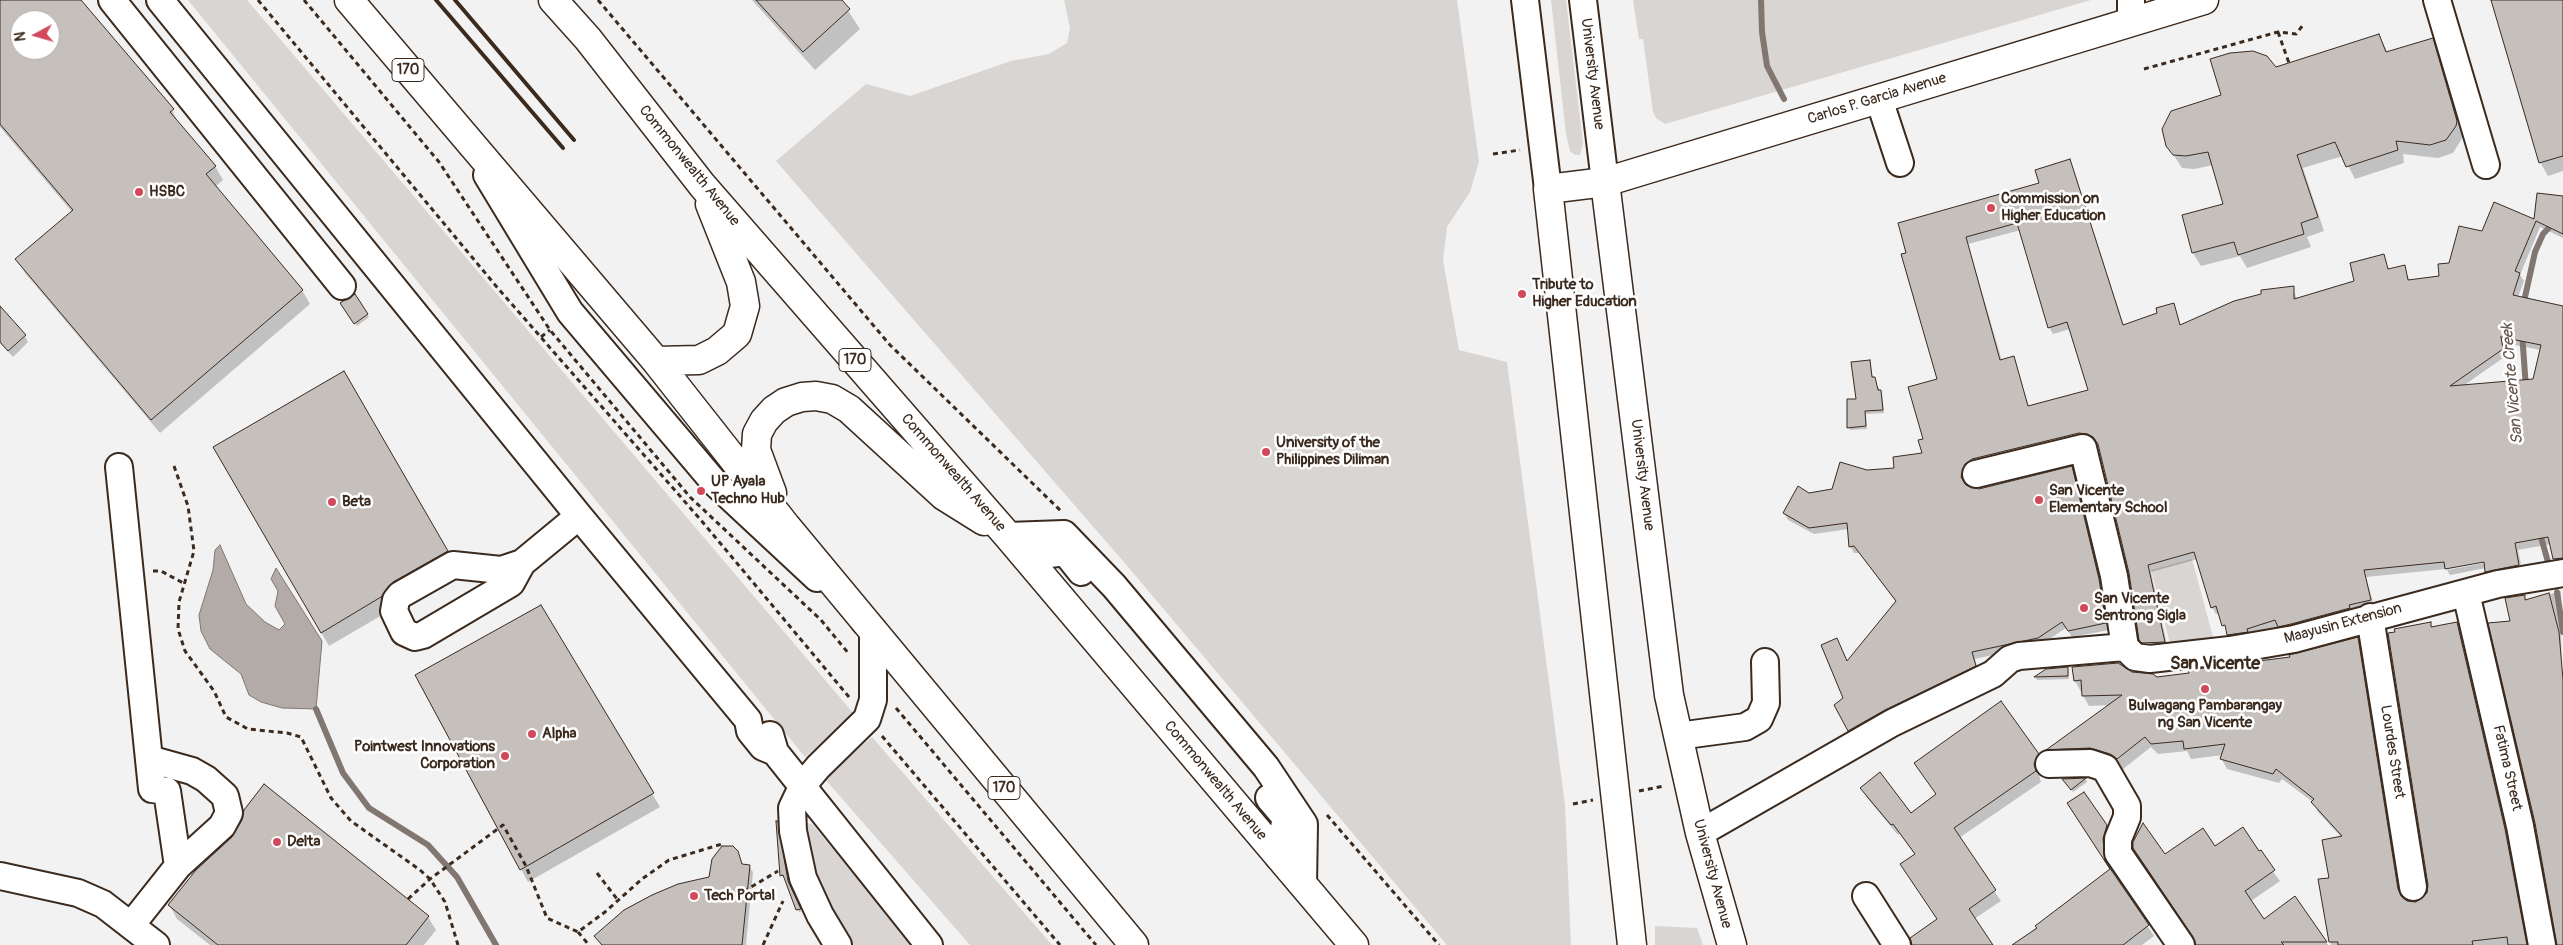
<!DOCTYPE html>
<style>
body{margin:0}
#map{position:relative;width:2563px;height:945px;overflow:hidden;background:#f3f2f2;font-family:Pangolin,sans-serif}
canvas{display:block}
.north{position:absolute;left:10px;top:10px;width:50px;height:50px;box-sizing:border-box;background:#fff;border:1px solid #b1aaa5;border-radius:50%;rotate:264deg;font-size:14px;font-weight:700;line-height:20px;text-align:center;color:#3b2a1e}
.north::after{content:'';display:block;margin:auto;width:18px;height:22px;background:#d1495b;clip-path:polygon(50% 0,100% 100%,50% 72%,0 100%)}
</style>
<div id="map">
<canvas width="2563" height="945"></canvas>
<div class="north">N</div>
</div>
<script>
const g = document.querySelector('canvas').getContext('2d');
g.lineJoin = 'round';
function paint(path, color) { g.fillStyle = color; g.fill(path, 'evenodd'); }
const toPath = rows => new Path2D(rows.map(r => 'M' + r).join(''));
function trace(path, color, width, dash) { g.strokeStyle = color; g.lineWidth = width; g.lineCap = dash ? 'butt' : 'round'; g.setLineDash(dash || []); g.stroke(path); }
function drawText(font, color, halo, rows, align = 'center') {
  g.font = font + ' Pangolin,sans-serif'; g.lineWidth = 5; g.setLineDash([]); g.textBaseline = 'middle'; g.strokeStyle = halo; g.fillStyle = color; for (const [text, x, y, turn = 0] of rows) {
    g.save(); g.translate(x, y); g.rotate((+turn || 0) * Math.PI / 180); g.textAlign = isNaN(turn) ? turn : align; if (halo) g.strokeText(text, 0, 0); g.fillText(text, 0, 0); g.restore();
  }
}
const green = toPath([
 [188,0,247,0,854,714,805,757],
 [1064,0,1457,0,1479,162,1470,192,1447,227,1443,260,1459,350,1507,362,1565,805,1571,945,1447,945,1129,568,776,161,866,84,910,96,1011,61,1049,54,1067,43,1070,28],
 [1551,0,1566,0,1583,143,1580,155,1575,155,1570,151,1566,134],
 [1633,0,2091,0,1665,124,1656,118,1653,112,1643,39,1639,39],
 [2192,559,2216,648,2174,659,2151,570],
 [872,737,1052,945,970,945,824,778],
 [807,823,812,824,913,945,852,945,820,896,802,826],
 [1655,926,1697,928,1703,945,1655,945]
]);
const water = toPath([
 [220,545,246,604,265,622,279,630,285,624,275,606,278,591,271,579,276,568,322,641,316,709,282,708,261,702,249,695,241,674,210,649,201,631,199,615,213,570,215,550,220,545]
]);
const shadow = toPath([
 [0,0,79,0,172,110,179,124,215,166,223,180,215,187,302,290,310,304,160,433,25,273,17,260,72,212,0,127],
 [20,20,50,20,50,50,20,50],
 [752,0,841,0,860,29,815,70],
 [2492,0,2563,0,2563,171,2548,176,2540,162],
 [2379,35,2388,53,2432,40,2440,53,2464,135,2453,153,2438,158,2403,154,2404,163,2355,179,2343,156,2303,168,2324,231,2307,237,2311,247,2247,268,2240,256,2201,266,2193,253,2183,216,2225,205,2213,165,2194,169,2182,168,2167,145,2223,95,2275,68],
 [2070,160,2124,326,2159,314,2173,305,2181,326,2293,288,2297,299,2356,282,2383,256,2389,270,2404,267,2410,281,2441,277,2450,264,2483,233,2535,221,2563,202,2563,238,2540,227,2520,275,2524,281,2518,297,2563,307,2563,561,2557,560,2551,544,2518,550,2521,564,2487,570,2487,573,2486,568,2450,575,2447,570,2490,562,2489,559,2446,569,2366,577,2374,606,2283,633,2279,627,2232,642,2219,613,2216,614,2212,607,2198,559,2151,572,2168,649,2145,647,2140,639,2130,572,2099,444,2084,440,1969,470,1964,486,1979,490,2071,468,2075,474,2103,587,2109,630,2072,637,2066,628,2042,644,1975,659,1979,673,1853,737,1849,731,1837,640,1847,663,1896,602,1859,553,1854,553,1850,546,1849,529,1814,534,1788,520,1784,513,1809,494,1833,491,1867,471,1895,469,1923,454,1938,380,1903,255,2041,184],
 [2021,230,2049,327,2053,334,2070,329,2089,391,2029,407,2013,358,2002,361,1968,244],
 [2504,343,2541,350,2534,380,2463,386,2506,356],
 [354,295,369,317,357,326,342,304],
 [0,322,25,336,28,342,13,357,0,343],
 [1870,361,1873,378,1882,394,1884,413,1866,414,1867,429,1850,430,1849,427],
 [344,373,455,565,389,611,329,646,215,448],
 [2561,591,2563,945,2558,945,2512,622,2524,596,2526,601],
 [541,607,660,807,528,882,521,869],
 [2457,623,2463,634,2511,841,2530,945,2331,945,2319,880,2330,879,2342,838,2318,812,2313,802,2282,779,2279,783,2227,769,2221,758,2223,755,2191,759,2187,751,2158,754,2151,747,2123,769,2117,764,2054,760,2048,750,2110,705,2089,706,2075,681,2074,668,2132,673,2157,678,2292,658,2357,639,2363,649,2403,899,2416,903,2428,893,2430,624,2432,628],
 [2096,747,2096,749,2067,750,2069,748],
 [2068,668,2069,679,2037,680,2036,678,2046,670],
 [2038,754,2044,765,2039,775,2041,782,1959,838,2001,901,1974,919,1992,945,1911,945,1911,938,1938,920,1901,865,1915,855,1899,833,1898,835,1867,798,1861,788,1910,814,1937,795,1916,764],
 [2086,779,2087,782,2073,792,2065,780],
 [2074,814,2106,826,2113,837,2108,850,2110,869],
 [779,825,789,885,801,912,799,912,785,877,781,875],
 [2214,848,2259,853,2280,881,2251,901,2264,921,2295,898,2328,945,2196,945,2165,856],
 [737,852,743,866,749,866,753,872,746,945,601,945,600,943,596,936,711,878],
 [2110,870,2154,936,2142,945,2014,945],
 [170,906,428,917,436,930,424,945,210,945,177,919]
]);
const stream = toPath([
 [1761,0,1762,32,1767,66,1784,99],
 [2523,306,2535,252,2543,234,2563,213],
 [2522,333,2526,388],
 [2539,530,2548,562],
 [2557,592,2563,632],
 [316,709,343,773,369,808,428,845,457,877,496,945]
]);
const building = toPath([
 [0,0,81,0,174,109,170,112,216,166,206,174,303,290,151,420,15,259,73,210,0,124,0,0],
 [20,20,50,20,50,50,20,50,20,20],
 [756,0,842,0,850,9,803,52,756,0],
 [2491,0,2563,0,2563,156,2539,163,2491,0],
 [2379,34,2386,52,2433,38,2457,121,2456,126,2446,140,2430,145,2396,141,2398,150,2346,167,2335,142,2297,155,2318,217,2301,223,2304,234,2238,255,2234,242,2192,253,2182,215,2223,204,2208,152,2186,156,2173,155,2166,146,2162,129,2171,111,2221,95,2210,59,2230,53,2253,51,2267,56,2276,67,2379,34],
 [2070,159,2123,325,2157,313,2156,308,2174,303,2180,325,2234,301,2261,294,2261,290,2294,286,2294,299,2354,281,2350,263,2384,254,2388,269,2405,265,2408,280,2439,276,2438,264,2449,263,2459,226,2482,231,2494,202,2534,219,2537,193,2563,196,2563,234,2536,221,2515,271,2520,273,2513,295,2563,306,2563,558,2553,559,2548,537,2515,543,2519,565,2485,572,2484,562,2445,569,2444,562,2364,570,2371,600,2349,605,2350,608,2291,624,2278,627,2275,620,2247,629,2248,632,2227,635,2225,625,2222,626,2216,606,2211,608,2194,552,2148,565,2165,642,2142,643,2139,640,2129,573,2098,444,2093,437,2087,434,2079,433,1972,459,1965,464,1961,477,1966,485,1979,489,2072,466,2099,579,2106,623,2068,631,2062,622,2038,638,1972,652,1976,666,1885,710,1848,731,1834,705,1843,698,1821,645,1837,638,1847,661,1896,601,1854,546,1849,547,1847,523,1809,528,1783,513,1798,486,1809,493,1832,489,1840,462,1867,470,1894,468,1893,457,1922,453,1918,440,1923,439,1908,387,1937,379,1901,254,1906,253,1898,223,2039,183,2035,170,2070,159],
 [2017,223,2048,328,2067,322,2088,390,2028,406,2014,356,2000,360,1966,237,2017,223],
 [2501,337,2541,345,2533,379,2450,386,2503,349,2501,337],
 [355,294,368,314,354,324,340,303,355,294],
 [0,306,26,335,8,351,0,342,0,306],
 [1870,360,1872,377,1875,377,1878,390,1881,390,1883,410,1865,411,1866,426,1847,428,1847,399,1856,399,1851,362,1870,360],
 [344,371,448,551,393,582,381,597,321,633,213,447,344,371],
 [2549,593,2559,632,2563,680,2563,945,2557,945,2535,823,2488,623,2510,621,2505,598,2525,595,2525,600,2549,593],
 [541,605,654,793,520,870,415,675,541,605],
 [2431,622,2431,627,2457,622,2505,829,2527,945,2508,945,2507,937,2472,941,2473,945,2338,945,2338,942,2329,942,2318,879,2329,878,2322,840,2342,836,2311,802,2314,799,2276,769,2273,774,2220,759,2225,744,2184,749,2183,741,2151,744,2145,737,2117,759,2110,754,2090,748,2046,750,2122,695,2082,696,2081,680,2074,681,2072,667,2118,663,2132,672,2153,674,2157,677,2189,673,2188,670,2290,657,2289,655,2358,637,2398,889,2401,896,2407,901,2416,902,2427,893,2428,885,2388,633,2395,632,2394,629,2431,622],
 [2068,667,2068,676,2034,677,2046,669,2068,667],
 [2001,701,2039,754,2034,764,2036,771,1954,828,1996,890,1969,909,1993,945,1912,945,1910,938,1937,919,1900,864,1915,854,1893,824,1891,825,1860,788,1880,772,1911,813,1936,794,1914,763,2001,701],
 [2086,778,2071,790,2062,779,2086,778],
 [264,784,429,916,406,945,218,945,168,905,196,870,232,837,242,820,244,810,264,784],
 [2084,792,2107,825,2103,839,2105,861,2149,925,2123,945,2012,945,2037,928,2035,926,2110,869,2067,803,2084,792],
 [776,821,778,821,788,881,801,909,796,910,783,875,780,876,776,821],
 [2143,823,2165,854,2203,828,2215,846,2243,827,2259,851,2261,850,2275,870,2245,891,2264,919,2295,896,2327,942,2281,942,2284,945,2196,945,2193,937,2133,848,2133,842,2143,823],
 [722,846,733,846,738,851,742,864,750,865,742,945,602,945,594,936,624,910,652,895,678,884,709,877,712,859,722,846]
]);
const path = toPath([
 [258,0,496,286,700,519,849,697],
 [304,0,439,162,550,330,690,497,821,620,849,654],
 [598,0,890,345,1061,511],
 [2278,32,2289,63],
 [2144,69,2278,32,2296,34,2303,25],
 [1493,154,1520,150],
 [541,337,550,330],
 [174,466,188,506,194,551,179,602,178,629,185,651,214,691,226,717,248,729,287,733,301,737,331,798,351,821,420,870,430,879,445,902,458,945],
 [153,571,161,571,185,584],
 [896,708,1096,945],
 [882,736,1060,945],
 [1639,791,1664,786],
 [1573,804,1593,800],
 [1327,815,1439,945],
 [597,873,617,899],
 [736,896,778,871],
 [408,899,430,879,503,825,526,866,547,918,578,932,605,912,642,879,669,860,722,844],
 [578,932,589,945],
 [763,945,783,901]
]);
const minor = toPath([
 [112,0,342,286],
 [160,0,579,516,748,720,750,731,763,747,775,752],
 [1525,0,1548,189],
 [1583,0,1605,182],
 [2131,0,2131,22],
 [2437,0,2486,165],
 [1879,99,1900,163],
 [487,175,570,312,714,482,817,578],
 [119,467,152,789,167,791,178,866],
 [1976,474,2083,448,2114,576,2125,647],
 [1008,536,1064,534,1114,586,1266,767,1304,824,1303,885],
 [1026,557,1065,552,1081,572],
 [522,563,511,583,423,635,415,637,404,632,394,611,396,600,400,595,453,565,501,570,522,563],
 [522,563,579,516],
 [2466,593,2520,826,2542,945],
 [2370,617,2413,887],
 [2125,647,2135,657,2150,659,2230,650,2294,639,2498,584,2563,573],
 [770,735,775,752,929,945],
 [1678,736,1745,727,1759,719,1766,703,1765,662],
 [2049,764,2090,763,2105,768,2127,806,2127,817,2118,839,2118,853,2181,945],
 [1269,798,1286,818,1278,856],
 [1700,833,1892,723,1993,674,2010,659,2019,656,2125,647],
 [0,876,78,893,103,904,156,945],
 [1866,896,1897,945],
 [132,924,178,866,222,826,229,813,225,796,206,779,192,771,149,759],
 [838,945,820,915,803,878,793,831,792,808,803,785,818,767,867,719,873,700,873,630,864,621]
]);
const major = toPath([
 [349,0,656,361,786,526,1134,945],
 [553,0,588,39,702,185,1008,536,1354,945],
 [1605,182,1669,695,1700,833,1732,945],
 [656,361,699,360,717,351,737,334,745,306,741,282,710,204],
 [772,493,756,450,757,434,764,421,774,410,786,402,802,397,816,396,832,399,849,409,944,496,984,521],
 [1632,945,1548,189,1605,182,2204,0]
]);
const rail = toPath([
 [436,0,563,148],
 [455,0,574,140]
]);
const markers = [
 [139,192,5,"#d1495b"],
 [1991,208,5,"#d1495b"],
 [1522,294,5,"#d1495b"],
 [1266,452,5,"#d1495b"],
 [701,491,5,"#d1495b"],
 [2039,500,5,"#d1495b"],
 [332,502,5,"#d1495b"],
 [2084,608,5,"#d1495b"],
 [2205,689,5,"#d1495b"],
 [532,734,5,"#d1495b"],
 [505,756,5,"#d1495b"],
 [277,842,5,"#d1495b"],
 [694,896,5,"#d1495b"]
];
const shields = [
 [408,70,32],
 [855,360,32],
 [1004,788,32]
];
const shieldNames = [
 ["170",408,70],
 ["170",855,360],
 ["170",1004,788]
];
const streetNames = [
 ["University Avenue",1592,74,83],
 ["Carlos P. Garcia Avenue",1877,99,-17],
 ["Commonwealth Avenue",689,166,51],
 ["Commonwealth Avenue",953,473,49],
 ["University Avenue",1642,475,83],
 ["Maayusin Extension",2343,624,-15],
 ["Lourdes Street",2392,752,81],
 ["Fatima Street",2507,768,77],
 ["Commonwealth Avenue",1215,781,50],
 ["University Avenue",1712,874,75]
];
const poiNames = [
 ["HSBC",149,192],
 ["Commission on",2001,199],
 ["Higher Education",2001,216],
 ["Tribute to",1532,285],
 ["Higher Education",1532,302],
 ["University of the",1276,443],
 ["Philippines Diliman",1276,460],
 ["UP Ayala",711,482],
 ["Techno Hub",711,499],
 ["San Vicente",2049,491],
 ["Elementary School",2049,508],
 ["Beta",342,502],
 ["San Vicente",2094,599],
 ["Sentrong Sigla",2094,616],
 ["Bulwagang Pambarangay",2205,706,"center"],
 ["ng San Vicente",2205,723,"center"],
 ["Alpha",542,734],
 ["Pointwest Innovations",495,747,"right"],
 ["Corporation",495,764,"right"],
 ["Delta",287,842],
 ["Tech Portal",704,896]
];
const waterNames = [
 ["San Vicente Creek",2513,384,-95]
];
const quarterNames = [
 ["San Vicente",2215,664]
];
paint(green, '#d8d5d2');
paint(water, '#b2aba7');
trace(water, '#827770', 1);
paint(shadow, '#0003');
trace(stream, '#827770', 6);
paint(building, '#c6c0bd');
trace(building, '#3b2a1e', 1);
trace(minor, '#3b2a1e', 30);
trace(major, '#3b2a1e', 31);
trace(path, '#3b2a1e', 3, [5, 4]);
trace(minor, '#fff', 26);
trace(major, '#fff', 28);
trace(rail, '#3b2a1e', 4);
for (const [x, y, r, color] of markers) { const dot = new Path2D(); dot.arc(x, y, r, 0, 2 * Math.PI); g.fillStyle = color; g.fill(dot); trace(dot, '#fff', 2); }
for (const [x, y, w] of shields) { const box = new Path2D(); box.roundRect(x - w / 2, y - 11.5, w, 23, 4); g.fillStyle = '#fff'; g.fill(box); trace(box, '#3b2a1e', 1); }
drawText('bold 14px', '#3b2a1e', null, shieldNames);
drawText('15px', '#3b2a1e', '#fff', streetNames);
drawText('bold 15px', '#3b2a1e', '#fff', poiNames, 'left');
drawText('italic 16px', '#65574e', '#fff', waterNames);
drawText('bold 18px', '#3b2a1e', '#fff', quarterNames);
</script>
